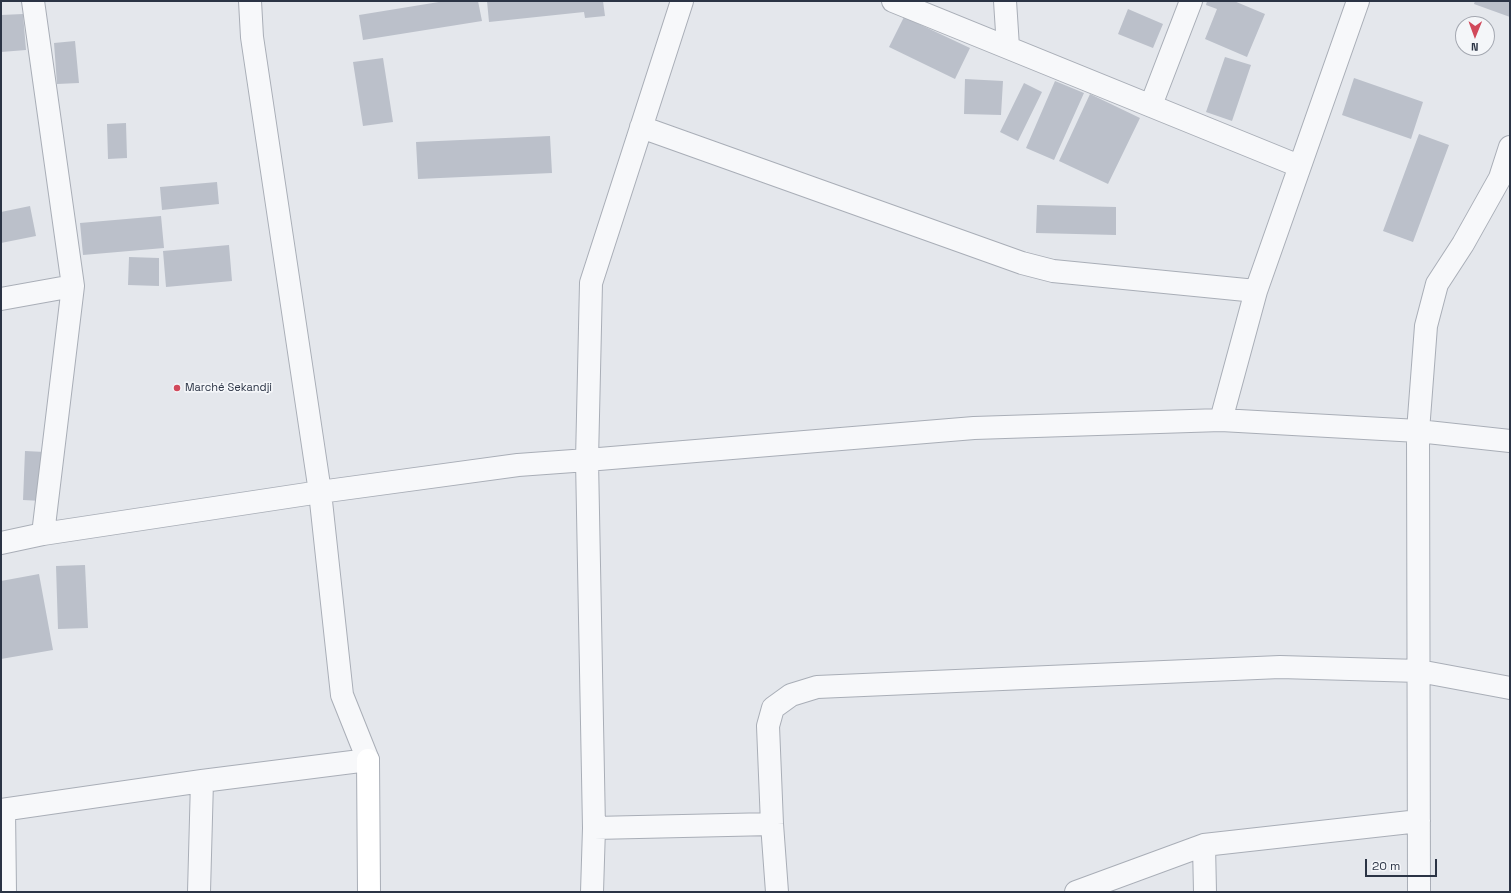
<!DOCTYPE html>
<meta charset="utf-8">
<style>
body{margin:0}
#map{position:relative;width:1511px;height:893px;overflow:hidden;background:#e4e7ec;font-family:"Space Grotesk",sans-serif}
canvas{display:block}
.frame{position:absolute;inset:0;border:2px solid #2b3445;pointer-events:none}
.north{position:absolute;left:1455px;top:16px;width:40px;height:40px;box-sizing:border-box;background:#f4f6f9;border:1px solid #a4a8b1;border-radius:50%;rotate:181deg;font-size:11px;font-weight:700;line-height:16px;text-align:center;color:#2b3445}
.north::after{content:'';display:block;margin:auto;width:14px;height:18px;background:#d1495b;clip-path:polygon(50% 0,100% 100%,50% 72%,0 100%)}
.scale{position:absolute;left:1365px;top:859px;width:72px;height:18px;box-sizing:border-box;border:2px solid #2b3445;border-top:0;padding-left:5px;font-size:12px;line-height:14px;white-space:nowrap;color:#2b3445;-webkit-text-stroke:3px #f4f6f9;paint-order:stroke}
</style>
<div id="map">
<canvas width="1511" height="893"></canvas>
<div class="frame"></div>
<div class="north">N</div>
<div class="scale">20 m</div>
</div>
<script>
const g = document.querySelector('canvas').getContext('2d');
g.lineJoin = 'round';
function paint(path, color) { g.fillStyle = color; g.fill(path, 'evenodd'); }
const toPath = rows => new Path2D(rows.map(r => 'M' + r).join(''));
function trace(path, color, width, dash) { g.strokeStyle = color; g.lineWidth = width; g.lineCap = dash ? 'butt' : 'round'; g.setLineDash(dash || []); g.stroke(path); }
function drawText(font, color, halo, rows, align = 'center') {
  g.font = font + ' "Space Grotesk",sans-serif'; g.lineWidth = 3.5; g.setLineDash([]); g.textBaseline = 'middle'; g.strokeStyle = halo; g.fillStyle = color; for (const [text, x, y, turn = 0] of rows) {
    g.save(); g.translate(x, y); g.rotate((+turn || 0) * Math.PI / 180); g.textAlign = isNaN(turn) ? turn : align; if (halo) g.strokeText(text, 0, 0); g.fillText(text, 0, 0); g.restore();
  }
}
const building = toPath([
 [445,1,478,1,482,21,363,40,359,15],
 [487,1,603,1,605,16,585,18,584,12,489,22],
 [1207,1,1234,1,1265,14,1247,57,1205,39,1217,9,1206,5],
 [1475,1,1510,1,1510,17,1474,4],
 [1128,9,1163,24,1153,48,1118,34],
 [23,14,26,50,1,52,1,15],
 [904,17,970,48,955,79,889,47],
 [75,41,79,83,57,84,54,43],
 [1225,57,1251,65,1232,121,1206,112],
 [383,58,393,122,363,126,353,62],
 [1354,78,1423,102,1411,139,1342,115],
 [965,79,1003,81,1001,115,964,114],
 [1055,81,1084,93,1054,160,1026,148],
 [1024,83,1042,92,1018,141,1000,132],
 [1090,94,1140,118,1108,184,1059,161],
 [126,123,127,158,108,159,107,124],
 [1419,134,1449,145,1413,242,1383,231],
 [550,136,552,173,418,179,416,142],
 [217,182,219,204,162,210,160,187],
 [1037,205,1116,207,1116,235,1036,233],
 [30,206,36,236,1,243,1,212],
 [161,216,164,248,83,255,80,223],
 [229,245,232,281,166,287,163,251],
 [129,257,159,258,159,286,128,285],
 [25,451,45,452,42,501,23,500],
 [85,565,88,628,58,629,56,566],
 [39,574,53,650,1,659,1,581]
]);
const street = toPath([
 [33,1,73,286,43,534],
 [893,1,1299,166],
 [1005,1,1008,47],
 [1151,105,1191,1],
 [641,127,1022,263,1053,271,1256,291],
 [1,299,73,286],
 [1221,420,1256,291,1358,1],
 [1,543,43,534,320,492,518,465,587,460,974,428,1221,420,1418,431,1510,441],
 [1,810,202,781,368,760,342,695,320,492,252,37,250,1],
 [4,810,5,892],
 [594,828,772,824],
 [1204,845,1205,892],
 [199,892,202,781],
 [592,892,594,828,587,460,591,283,682,1],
 [777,892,772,824,768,726,773,708,791,695,817,687,1280,667,1419,671,1510,688],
 [1076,892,1204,845,1419,821],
 [1419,892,1418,431,1426,326,1437,284,1463,244,1500,178,1510,147]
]);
const secondary = toPath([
 [368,760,369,892]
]);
const markers = [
 [177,388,4,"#d1495b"]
];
const poiNames = [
 ["Marché Sekandji",185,388]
];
paint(building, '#bbc0ca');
trace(street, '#a9aeb7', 24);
trace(secondary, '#a9aeb7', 24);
trace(street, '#f7f8fa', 22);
trace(secondary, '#fff', 22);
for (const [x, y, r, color] of markers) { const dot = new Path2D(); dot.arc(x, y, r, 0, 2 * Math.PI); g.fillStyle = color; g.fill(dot); trace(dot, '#f4f6f9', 1.5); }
drawText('11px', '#2b3445', '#f4f6f9', poiNames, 'left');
</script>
